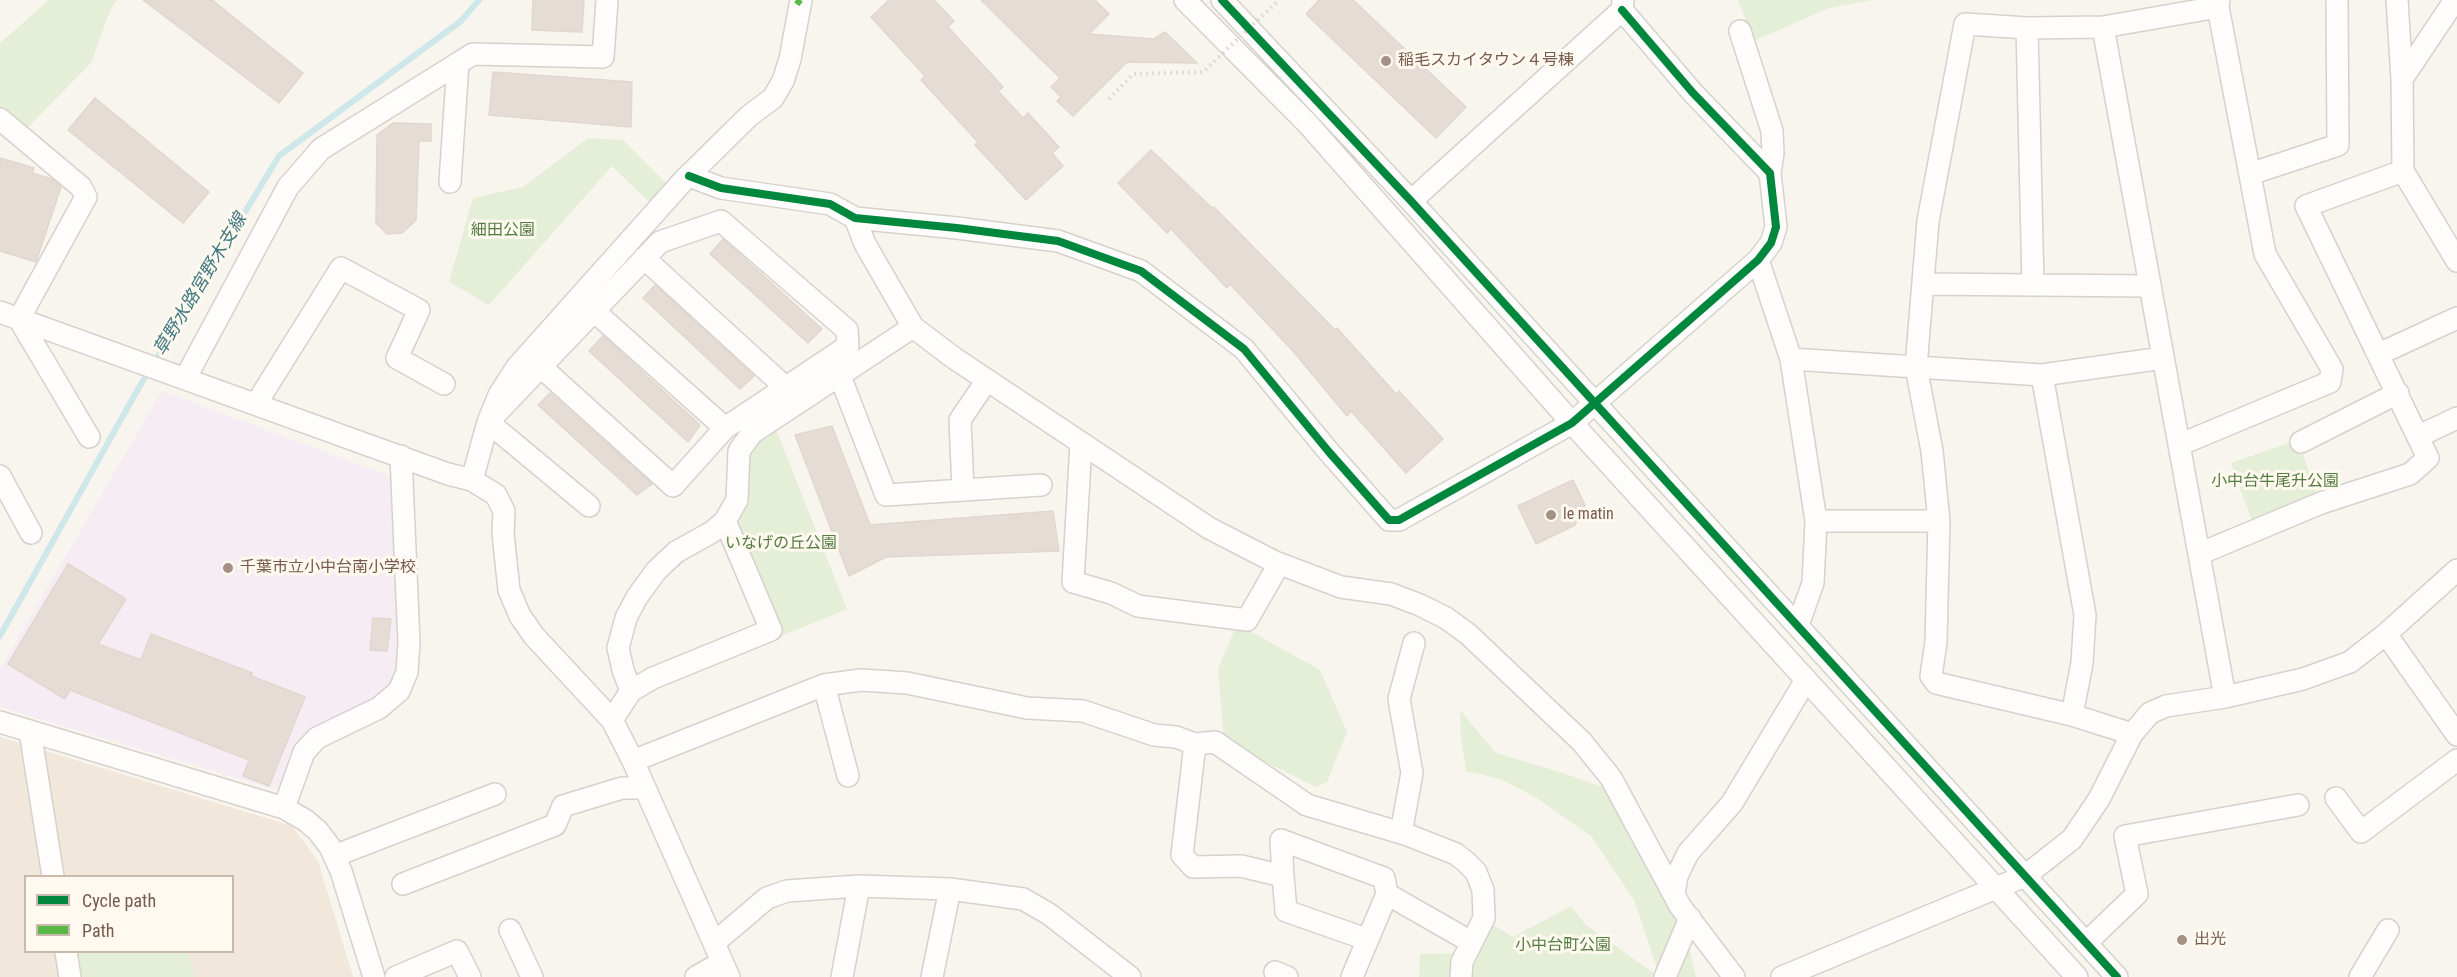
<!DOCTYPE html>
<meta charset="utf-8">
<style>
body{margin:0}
#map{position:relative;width:2457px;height:977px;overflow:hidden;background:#f8f4ee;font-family:"Roboto Condensed",sans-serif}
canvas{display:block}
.legend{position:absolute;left:24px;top:875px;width:210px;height:78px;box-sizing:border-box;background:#fff9ef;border:2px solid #c9baae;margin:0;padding:8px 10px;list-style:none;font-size:18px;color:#775b4c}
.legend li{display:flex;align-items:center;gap:12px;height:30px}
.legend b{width:30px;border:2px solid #c9baae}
</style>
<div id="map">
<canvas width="2457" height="977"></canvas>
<ul class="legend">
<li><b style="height:8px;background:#00873e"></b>Cycle path</li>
<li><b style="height:8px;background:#58b947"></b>Path</li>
</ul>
</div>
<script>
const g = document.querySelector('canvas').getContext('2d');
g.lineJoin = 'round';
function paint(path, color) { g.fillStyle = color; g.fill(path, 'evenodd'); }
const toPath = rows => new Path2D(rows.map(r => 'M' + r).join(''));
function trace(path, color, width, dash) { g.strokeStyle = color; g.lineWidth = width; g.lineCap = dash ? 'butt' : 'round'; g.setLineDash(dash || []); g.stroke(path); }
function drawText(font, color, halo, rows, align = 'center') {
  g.font = font + ' "Roboto Condensed","Noto Sans JP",sans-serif'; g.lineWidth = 6; g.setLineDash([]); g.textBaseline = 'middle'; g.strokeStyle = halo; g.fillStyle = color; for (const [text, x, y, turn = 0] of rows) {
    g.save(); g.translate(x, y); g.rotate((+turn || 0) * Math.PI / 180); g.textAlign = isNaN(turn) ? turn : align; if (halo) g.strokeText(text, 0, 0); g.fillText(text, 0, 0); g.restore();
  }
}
const residential = toPath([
 [0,737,292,826,318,861,353,977,0,977],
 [26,876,232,876,232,952,26,952]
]);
const education = toPath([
 [162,391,387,475,392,481,399,665,387,688,274,789,0,707,0,669]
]);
const green = toPath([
 [49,0,117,0,110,11,91,63,28,127,7,109,0,108,0,43],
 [1738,0,1872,0,1829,8,1754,41],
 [588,138,623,140,669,186,652,205,612,166,489,305,449,282,473,198,523,187],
 [776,429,847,609,779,637,731,522,747,460,753,444],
 [2298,440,2319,501,2253,524,2231,463],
 [1237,624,1320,670,1347,732,1327,782,1316,787,1224,741,1218,669],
 [1460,710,1496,753,1560,772,1605,788,1683,922,1696,977,1660,977,1634,900,1592,837,1537,798,1501,779,1466,771,1461,738],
 [1571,906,1585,924,1656,975,1656,977,1419,977,1420,954,1472,953,1491,923,1513,937],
 [72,952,188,952,195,977,77,977]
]);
const stream = toPath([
 [0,636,138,389,279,156,461,21,479,0]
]);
const building = toPath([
 [143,0,212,0,303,73,279,103,143,0],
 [533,0,584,0,582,32,532,30,533,0],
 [889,0,934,0,954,21,948,27,1003,87,998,91,1023,118,1028,113,1059,147,1052,153,1063,166,1026,200,975,145,978,142,921,80,925,76,871,17,889,0],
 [981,0,1095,0,1109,14,1089,34,1154,39,1165,32,1197,63,1127,62,1073,116,1057,101,1061,97,1051,87,1060,78,981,0],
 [1319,0,1353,0,1466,107,1436,138,1306,14,1319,0],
 [493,72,632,82,631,127,489,115,493,72],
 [95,98,209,192,183,223,68,130,95,98],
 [393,123,431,124,431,141,419,141,416,220,402,233,387,234,376,223,377,135,393,123],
 [1151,150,1213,209,1214,207,1335,330,1337,328,1396,394,1399,391,1443,439,1406,473,1351,411,1347,416,1293,351,1230,284,1227,288,1171,229,1167,233,1118,183,1151,150],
 [0,158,34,168,32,173,52,179,61,187,36,262,0,251,0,158],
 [723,239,822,329,808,343,710,254,723,239],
 [655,285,754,376,740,389,643,298,655,285],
 [603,336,700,425,688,442,589,351,603,336],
 [550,393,652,484,637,495,538,405,550,393],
 [832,426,870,525,1053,511,1059,551,886,557,849,576,795,435,832,426],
 [1573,480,1585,505,1575,525,1536,544,1518,506,1573,480],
 [68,564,126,599,98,644,141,660,151,634,252,673,251,676,305,697,269,786,243,776,249,760,70,690,65,699,8,664,68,564],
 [373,618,391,619,387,651,370,650,373,618]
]);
const minor = toPath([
 [1185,0,1307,123,1572,423,2077,977],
 [1222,0,1411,201,2117,977],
 [2397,0,2402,79,2403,171,2457,261],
 [2103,27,2225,697],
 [2027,28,2033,285],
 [1740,31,1772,131,1773,153,1770,173],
 [2402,79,2455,0],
 [0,119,81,187,86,197,19,319,89,437],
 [2250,174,2338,145,2337,0],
 [689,176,721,188,830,204,855,218,957,228,1058,241,1141,271,1244,349,1329,452,1389,520,1399,520,1572,423,1758,260,1771,243,1776,227,1770,173,1693,93,1622,10],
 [450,182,458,63],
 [1411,201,1622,10,1623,0],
 [855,218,865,244,913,327,954,358,1209,528,1275,562,1341,587,1391,594,1420,605,1446,618,1468,634,1582,742,1611,778,1680,906,1734,977],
 [644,258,785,387],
 [1758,260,1791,359,1816,521,1813,583,1798,625],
 [1923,284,2150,286],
 [594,311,725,428],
 [0,312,448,474,472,480,496,495,504,511,503,534,509,590,520,616,534,636,612,720,633,761,729,977],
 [2379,354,2457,318],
 [1791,359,2042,375,2163,358],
 [541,367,673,486,725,428,848,346,847,330,721,221,660,242,488,422,589,506],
 [2042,375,2085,615,2082,663,2072,715],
 [840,376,886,495,1041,485],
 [185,379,288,187,321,149,473,54,603,57,607,0],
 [256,404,341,268,419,310,397,358,444,384],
 [2419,436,2457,418],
 [2301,442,2398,393],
 [1081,443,1073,582,1111,593,1138,606,1247,620,1279,564],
 [2179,445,2330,382,2332,369,2265,254,2218,7],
 [0,476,31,533],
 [472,480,488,422,499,395,517,367,684,180,749,116,773,98,783,81,790,59,801,0],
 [963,490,960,420,987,380],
 [1816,521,1939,521],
 [2199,554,2321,503,2410,474,2428,458,2306,206,2403,171],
 [2386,634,2457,735],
 [824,685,848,776],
 [631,691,623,670,618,648,626,618,637,597,656,571,676,552,712,532,725,521,737,500,739,451,752,433,913,327],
 [612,720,631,691,653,678,771,630,725,521],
 [0,722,284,808],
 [30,731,53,876],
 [2132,734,2072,715,1936,683,1931,676,1936,642,1939,521,1932,451,1916,367,1928,221,1965,24,2027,28,2103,27,2218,7,2219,0],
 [1195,744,1182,855,1193,867,1241,866,1283,876,1281,840,1384,878,1387,894,1352,977],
 [633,761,824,685,861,680,907,683,1027,708,1083,711,1154,735,1176,737,1195,744,1215,742,1307,805,1408,835,1456,854,1466,862,1476,872,1483,890,1484,918,1462,962,1461,977],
 [2336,798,2361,832,2457,760],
 [1401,833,1412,773,1399,699,1414,643],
 [334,856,495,794],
 [1283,876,1286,911,1366,939],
 [403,884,555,825,563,806,622,788,645,788],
 [1387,894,1471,942],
 [1674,894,1677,876,1688,853,1732,803,1806,680],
 [510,930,532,977],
 [714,943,767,898,787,891,859,886,950,889,1023,899,1049,914,1130,977],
 [2086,943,2137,894,2125,836,2298,805],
 [66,952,70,977],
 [1275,972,1287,977],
 [374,977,341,871,330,847,318,831,305,820,284,808,304,752,317,738,379,708,399,691,407,672,409,643,401,456],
 [396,977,457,951,470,977],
 [696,977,722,962],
 [842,977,859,886],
 [932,977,950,889],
 [1665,977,1690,918],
 [1782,977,2025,876,2072,839,2099,799,2132,734,2150,713,2166,706,2225,697,2303,679,2350,662,2386,634,2457,570],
 [2360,977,2388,930]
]);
const pathBridge = toPath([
 [1109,99,1133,74,1203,72,1279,0]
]);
const quiet = toPath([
 [796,0,801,4]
]);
const cycleway = toPath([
 [1222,0,1411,201,2117,977],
 [689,176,721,188,830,204,855,218,957,228,1058,241,1141,271,1244,349,1329,452,1389,520,1399,520,1572,423,1758,260,1771,243,1776,227,1770,173,1693,93,1622,10]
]);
const markers = [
 [1386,61,6,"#a49185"],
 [1551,515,6,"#a49185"],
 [228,568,6,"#a49185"],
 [2182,940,6,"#a49185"]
];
const poiNames = [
 ["稲毛スカイタウン４号棟",1398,61],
 ["le matin",1563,515],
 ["千葉市立小中台南小学校",240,568],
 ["出光",2194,940]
];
const parkNames = [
 ["細田公園",503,231],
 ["小中台牛尾升公園",2275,482],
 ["いなげの丘公園",781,544],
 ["小中台町公園",1563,946]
];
const waterNames = [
 ["草野水路宮野木支線",201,285,-59]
];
paint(residential, '#f1e7db');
paint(education, '#f5ecf4');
paint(green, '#e5efd8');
trace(stream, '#cee7e9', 6);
paint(building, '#e5dcd5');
trace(building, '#e1d7cf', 1.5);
trace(minor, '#d7d1cc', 24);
trace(minor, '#fefdfc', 21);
trace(pathBridge, '#dad3ce', 4, [1.5, 4.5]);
trace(quiet, '#58b947', 6, [12, 6]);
trace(cycleway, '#00873e', 8);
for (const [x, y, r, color] of markers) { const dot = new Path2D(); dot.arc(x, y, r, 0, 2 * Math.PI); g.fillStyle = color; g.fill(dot); trace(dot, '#fff9ef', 2); }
drawText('16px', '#775b4c', '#fff9ef', poiNames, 'left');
drawText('16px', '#557d43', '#fff9ef', parkNames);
drawText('italic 18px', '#427983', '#fff9ef', waterNames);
</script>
